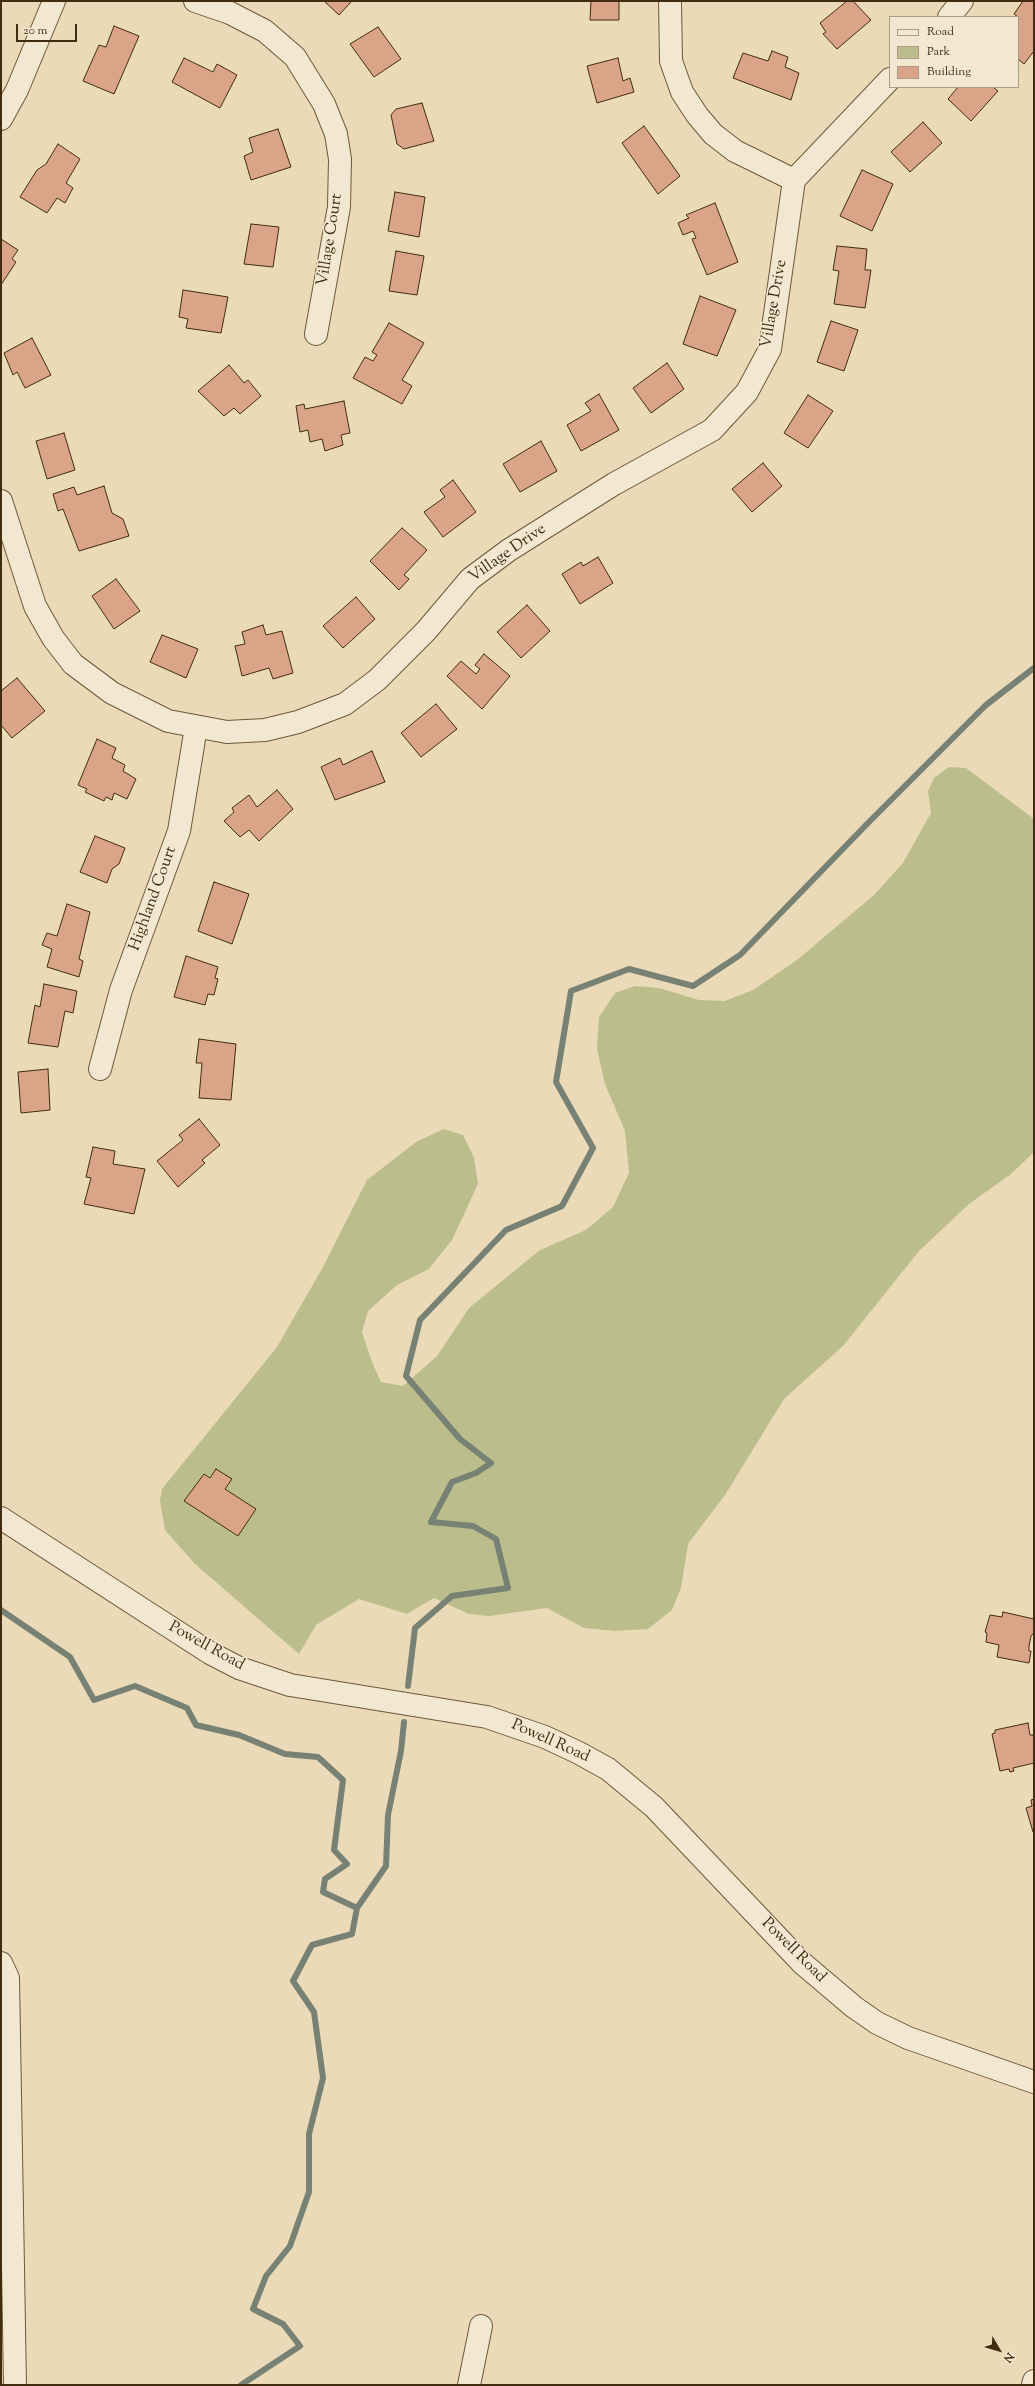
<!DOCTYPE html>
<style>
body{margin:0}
#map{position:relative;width:1035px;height:2386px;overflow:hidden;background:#ebdab7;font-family:"Sorts Mill Goudy",serif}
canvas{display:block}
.frame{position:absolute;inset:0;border:2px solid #412c10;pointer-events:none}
.legend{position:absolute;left:889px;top:16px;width:130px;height:72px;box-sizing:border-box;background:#f2e7d0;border:1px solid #ab9c83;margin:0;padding:5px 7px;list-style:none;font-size:12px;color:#412c10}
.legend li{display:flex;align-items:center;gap:8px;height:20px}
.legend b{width:20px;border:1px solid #ab9c83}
.north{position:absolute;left:979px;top:2330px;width:40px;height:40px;-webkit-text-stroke:3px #f2e7d0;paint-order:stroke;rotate:128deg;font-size:11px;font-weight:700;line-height:16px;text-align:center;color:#412c10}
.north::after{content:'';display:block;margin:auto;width:14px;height:18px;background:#412c10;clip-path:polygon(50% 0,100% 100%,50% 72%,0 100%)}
.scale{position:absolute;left:16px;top:24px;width:61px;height:18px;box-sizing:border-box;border:2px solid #412c10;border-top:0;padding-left:5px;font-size:12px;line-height:14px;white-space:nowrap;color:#412c10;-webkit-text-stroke:3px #f2e7d0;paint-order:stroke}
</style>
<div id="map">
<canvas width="1035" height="2386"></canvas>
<div class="frame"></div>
<ul class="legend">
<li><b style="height:5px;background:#f2e7d0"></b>Road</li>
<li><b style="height:11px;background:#bbbe8c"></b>Park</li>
<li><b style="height:11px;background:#d9a487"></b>Building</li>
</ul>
<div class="north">N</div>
<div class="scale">20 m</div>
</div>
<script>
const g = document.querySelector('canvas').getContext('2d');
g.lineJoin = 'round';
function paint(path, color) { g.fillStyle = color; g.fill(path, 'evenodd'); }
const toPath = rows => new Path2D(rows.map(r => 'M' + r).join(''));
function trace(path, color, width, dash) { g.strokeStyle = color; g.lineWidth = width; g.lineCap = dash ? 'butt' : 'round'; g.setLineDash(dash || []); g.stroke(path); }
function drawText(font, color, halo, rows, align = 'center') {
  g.font = font + ' "Sorts Mill Goudy",serif'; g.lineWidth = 3; g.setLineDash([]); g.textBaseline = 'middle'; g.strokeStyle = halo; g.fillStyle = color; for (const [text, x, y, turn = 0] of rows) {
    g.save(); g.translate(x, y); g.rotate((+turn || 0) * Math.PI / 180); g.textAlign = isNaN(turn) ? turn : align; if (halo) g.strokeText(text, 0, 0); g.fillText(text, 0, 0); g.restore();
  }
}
const green = toPath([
 [949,767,966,768,1034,819,1034,1152,1011,1174,969,1204,919,1251,843,1346,784,1399,725,1495,688,1544,681,1588,672,1610,648,1629,615,1631,584,1628,547,1608,489,1616,469,1614,434,1598,407,1614,359,1599,316,1625,299,1654,195,1564,165,1530,160,1501,162,1489,277,1347,323,1267,367,1180,416,1142,444,1129,463,1135,474,1158,478,1184,452,1240,429,1269,397,1285,368,1311,362,1332,372,1362,381,1382,403,1386,437,1356,469,1308,540,1250,586,1230,613,1207,629,1173,625,1131,605,1084,597,1049,599,1017,615,993,635,986,659,988,699,1000,725,1001,753,990,797,960,874,895,903,863,931,813,928,791,934,778]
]);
const stream = toPath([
 [1,1610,70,1657,94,1700,135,1686,187,1708,196,1725,239,1735,285,1754,318,1757,343,1780,334,1850,347,1864,325,1879,323,1892,357,1908],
 [408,1686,415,1628,452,1596,508,1588,496,1539,473,1526,431,1522,452,1482,476,1473,491,1463,460,1439,406,1376,420,1320,506,1230,562,1206,593,1148,556,1082,571,991,629,969,693,986,740,955,868,823,986,705,1034,668],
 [241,2385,300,2346,283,2324,253,2309,266,2276,290,2246,309,2192,309,2134,323,2078,314,2012,293,1981,312,1945,352,1934,357,1908,386,1866,388,1815,401,1751,404,1722]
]);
const building = toPath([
 [324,1,352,1,339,15,324,1],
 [591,1,619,1,619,20,590,20,591,1],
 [847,1,853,1,871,20,837,49,823,34,826,32,820,23,847,1],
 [1023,1,1034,1,1034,51,1024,64,1018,59,1018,17,1014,14,1023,1],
 [114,26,139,36,114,94,83,81,99,45,106,47,114,26],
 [378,27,401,59,374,77,350,44,378,27],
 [772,51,788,57,785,67,799,73,791,100,733,78,743,53,768,61,772,51],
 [184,58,213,72,217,64,237,75,220,108,172,82,184,58],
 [618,58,623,81,630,78,634,92,597,103,587,66,618,58],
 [958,87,993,87,998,91,971,121,948,99,958,87],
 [422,103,434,141,404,149,397,144,391,115,396,109,422,103],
 [923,122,942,143,910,172,891,152,923,122],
 [644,126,680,176,658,194,622,143,644,126],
 [278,129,291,167,251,180,244,156,253,152,249,138,278,129],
 [58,144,80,159,66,183,73,188,65,203,57,198,47,213,20,197,37,170,46,164,58,144],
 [862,170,893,184,872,231,840,216,862,170],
 [395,192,425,197,419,237,388,231,395,192],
 [715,203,738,262,707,275,692,239,696,238,693,231,683,235,678,223,689,218,686,215,715,203],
 [251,224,279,227,273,267,244,264,251,224],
 [1,239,18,250,12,259,16,262,1,285,1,239],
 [837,246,867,249,865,270,871,270,865,308,834,304,839,271,833,270,837,246],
 [396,251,424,256,417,295,389,291,396,251],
 [183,290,228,297,221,333,186,328,188,319,179,317,183,290],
 [700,296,736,310,717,356,683,344,700,296],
 [831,321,858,330,844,371,817,362,831,321],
 [389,323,424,343,402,380,412,386,402,404,353,378,365,357,373,361,377,355,372,352,389,323],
 [32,338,51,375,25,388,17,372,13,375,4,353,32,338],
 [667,363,684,389,651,413,633,388,667,363],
 [229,365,244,383,248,380,261,396,240,414,234,408,224,416,198,391,229,365],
 [599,394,619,430,581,451,567,425,591,411,585,403,599,394],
 [808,395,833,411,808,448,784,433,808,395],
 [344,401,350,433,341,435,343,445,325,451,322,439,310,442,308,430,300,432,296,406,304,404,305,409,344,401],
 [64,433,75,470,47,479,36,441,64,433],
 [541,441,557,471,520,492,503,464,541,441],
 [763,463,782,486,752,512,732,489,763,463],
 [453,480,476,512,443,537,424,512,445,497,440,490,453,480],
 [104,486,112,513,123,519,129,536,79,551,63,509,58,511,53,494,74,487,77,495,104,486],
 [402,528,427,550,404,575,409,579,399,590,370,561,402,528],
 [598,557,613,583,580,604,562,574,581,562,583,566,598,557],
 [116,579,140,611,114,629,92,596,116,579],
 [356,597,375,619,343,648,323,626,356,597],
 [527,605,550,631,521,658,497,632,527,605],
 [263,625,266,635,282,631,293,673,273,679,269,668,242,676,235,646,245,644,242,632,263,625],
 [162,635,198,649,186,678,150,662,162,635],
 [484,654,510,676,482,709,447,676,461,661,476,674,480,669,475,665,484,654],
 [17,678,45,711,12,738,1,725,1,691,17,678],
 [436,704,457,729,421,757,401,733,436,704],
 [97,739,116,748,112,758,125,765,123,771,136,779,127,799,114,793,112,800,106,797,104,801,85,792,87,789,78,785,97,739],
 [372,751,385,782,335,800,321,767,340,758,343,765,372,751],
 [277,790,293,809,259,841,249,830,240,837,224,821,234,812,232,808,249,795,257,807,277,790],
 [95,836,125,848,119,864,112,869,107,883,80,872,95,836],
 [214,882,249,894,232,944,198,931,214,882],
 [67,904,90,912,79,959,83,961,79,977,47,967,52,949,42,945,47,933,57,936,67,904],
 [186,956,218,967,215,978,218,979,214,995,208,994,205,1005,174,997,186,956],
 [44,984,77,991,73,1013,65,1011,58,1047,28,1043,35,1005,40,1007,44,984],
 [199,1039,236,1044,231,1100,199,1098,202,1063,196,1063,199,1039],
 [48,1069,50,1110,21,1113,18,1072,48,1069],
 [199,1119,220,1145,202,1160,205,1163,178,1187,157,1161,183,1140,179,1135,199,1119],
 [93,1147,115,1151,113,1164,145,1169,134,1214,84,1204,91,1178,86,1177,93,1147],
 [216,1469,232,1479,225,1489,256,1509,238,1536,184,1501,204,1474,210,1478,216,1469],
 [1003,1612,1034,1619,1034,1633,1031,1636,1029,1646,1029,1651,1031,1651,1029,1663,997,1657,999,1645,986,1642,987,1633,985,1632,990,1615,1002,1617,1003,1612],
 [1028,1723,1030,1735,1033,1735,1034,1739,1034,1763,1013,1768,1014,1771,1010,1772,1009,1769,1000,1771,992,1734,995,1733,995,1730,1028,1723],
 [1034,1799,1034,1832,1033,1832,1026,1808,1032,1806,1031,1800,1034,1799]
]);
const minor = toPath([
 [195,1,230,13,265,31,295,57,324,104,336,134,340,159,339,207,316,334],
 [670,1,671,61,682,92,697,115,713,134,735,151,794,180],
 [949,17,962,1],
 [1,119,17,90,54,1],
 [1,501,35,606,53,638,73,664,112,693,168,721,227,732,265,730,298,722,345,704,377,680,426,631,470,579,509,550,614,484,712,430,747,392,770,349,794,180,890,79],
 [100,1069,121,990,179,831,196,727],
 [1,1518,210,1653,239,1668,290,1685,487,1717,545,1737,579,1753,608,1769,654,1807,802,1963,854,2007,877,2023,908,2038,1034,2082],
 [1,1963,8,1978,15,2385],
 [469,2385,481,2326],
 [1033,2385,1034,2381]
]);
const streetNames = [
 ["Village Court",331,240,-81],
 ["Village Drive",775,304,-80],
 ["Village Drive",508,554,-35],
 ["Highland Court",154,899,-70],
 ["Powell Road",206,1647,29],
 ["Powell Road",550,1742,24],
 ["Powell Road",793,1951,45]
];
paint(green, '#bbbe8c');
trace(stream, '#778174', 6);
paint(building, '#d9a487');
trace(building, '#412c10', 1);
trace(minor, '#6c583a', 24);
trace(minor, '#f2e7d0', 22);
drawText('16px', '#412c10', '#f2e7d0', streetNames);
</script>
